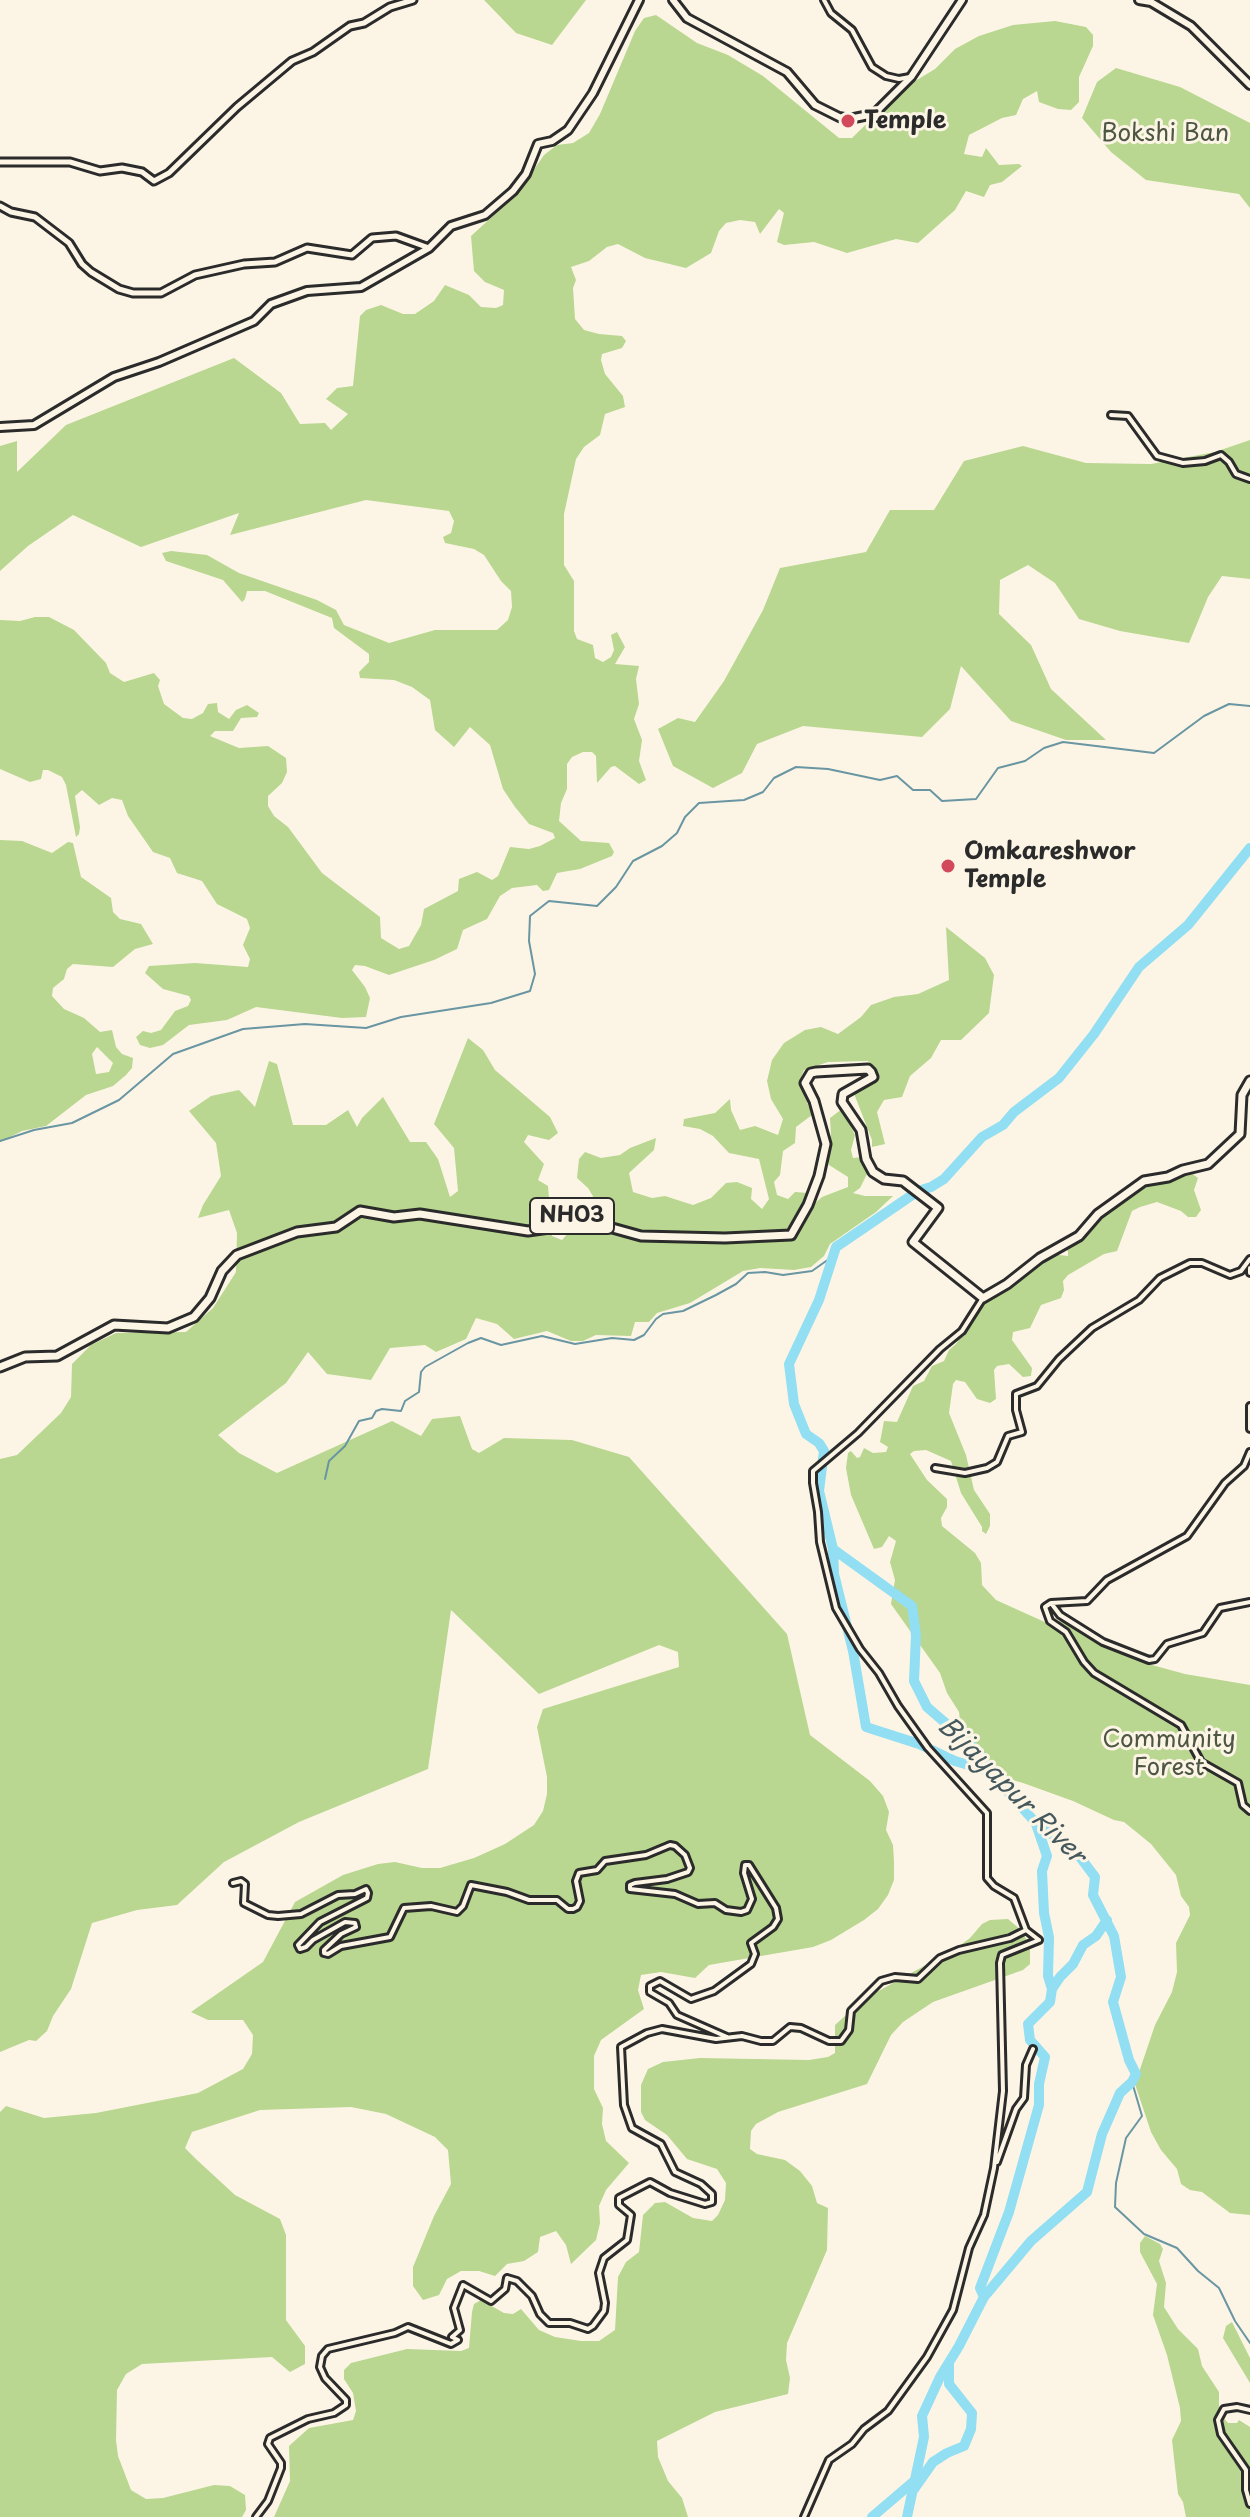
<!DOCTYPE html>
<style>
body{margin:0}
canvas{display:block;background:#fcf5e5}
</style>
<canvas width="1250" height="2517"></canvas>
<script>
const g = document.querySelector('canvas').getContext('2d');
g.lineJoin = 'round';
function paint(path, color) { g.fillStyle = color; g.fill(path, 'evenodd'); }
const toPath = rows => new Path2D(rows.map(r => 'M' + r).join(''));
function trace(path, color, width, dash) { g.strokeStyle = color; g.lineWidth = width; g.lineCap = dash ? 'butt' : 'round'; g.setLineDash(dash || []); g.stroke(path); }
function drawText(font, color, halo, rows, align = 'center') {
  g.font = font + ' "Playpen Sans",sans-serif'; g.lineWidth = 6; g.setLineDash([]); g.textBaseline = 'middle'; g.strokeStyle = halo; g.fillStyle = color; for (const [text, x, y, turn = 0] of rows) {
    g.save(); g.translate(x, y); g.rotate((+turn || 0) * Math.PI / 180); g.textAlign = isNaN(turn) ? turn : align; if (halo) g.strokeText(text, 0, 0); g.fillText(text, 0, 0); g.restore();
  }
}
const green = toPath([
 [484,0,586,0,552,45,516,33],
 [656,15,697,43,728,55,763,76,839,138,852,138,902,89,935,69,955,49,979,36,1013,25,1055,21,1086,27,1093,35,1093,46,1079,77,1079,102,1071,110,1058,109,1039,102,1037,91,1023,99,1016,115,1002,118,969,135,964,154,982,157,986,148,999,165,1019,164,1022,166,1002,182,990,185,984,197,966,191,955,210,918,243,896,239,847,253,814,242,784,245,777,242,784,213,779,209,760,234,755,222,740,220,726,223,719,231,711,253,686,268,645,258,618,244,607,247,589,261,571,267,576,280,573,288,575,319,584,330,599,334,622,336,626,341,622,348,602,354,601,360,605,374,623,396,625,407,605,414,600,435,584,447,576,459,564,514,564,565,574,581,574,631,577,639,593,645,595,658,603,662,611,657,614,650,611,635,617,632,625,647,615,664,639,666,636,679,639,704,634,719,642,740,639,761,646,780,639,784,615,766,611,767,597,783,596,756,592,752,583,752,572,757,567,764,567,789,561,803,559,821,581,841,609,843,614,852,612,856,580,869,557,873,549,890,543,891,537,885,512,888,500,896,487,919,463,930,457,949,434,960,389,975,365,966,355,965,352,970,365,987,370,998,366,1017,342,1018,256,1007,227,1020,189,1025,163,1045,150,1048,140,1045,136,1037,143,1031,151,1033,161,1030,175,1011,188,1006,191,1000,189,996,163,989,145,973,149,966,195,963,248,967,250,959,243,945,250,928,247,919,217,904,202,881,177,873,170,858,153,852,128,816,122,800,112,798,99,805,82,790,75,796,80,827,79,834,76,837,66,785,62,777,48,770,43,770,41,779,30,782,0,769,0,620,20,621,35,617,49,617,74,630,106,663,110,673,124,682,154,673,160,680,158,686,164,704,183,718,192,719,203,713,208,704,217,703,218,712,229,719,236,710,247,705,259,713,257,717,241,718,233,731,215,731,210,736,239,748,268,746,286,758,287,772,282,783,268,796,268,806,274,816,288,827,322,873,380,917,381,938,399,949,409,946,421,925,424,909,458,891,459,879,477,872,492,880,498,876,510,847,529,849,540,846,555,838,553,833,529,824,515,807,503,789,490,745,470,727,454,747,435,730,430,700,412,687,394,680,360,678,359,672,369,662,369,654,334,628,332,618,265,591,247,591,245,599,242,602,223,580,166,561,162,553,171,551,207,555,239,573,317,600,336,610,344,625,389,643,435,630,497,630,508,620,512,607,511,591,501,581,484,555,474,549,445,543,443,537,451,533,454,521,449,511,366,500,230,535,239,513,141,547,73,515,28,546,0,571,0,446,17,441,17,472,66,425,234,358,281,393,300,424,325,423,331,430,348,414,326,399,337,388,353,386,360,316,366,310,381,305,403,314,415,314,434,301,445,285,469,295,481,307,496,308,503,305,504,290,485,282,474,271,471,236,517,194,544,155,557,145,573,143,589,133,600,114,635,31,644,18],
 [1116,68,1180,87,1250,123,1250,208,1239,194,1146,180,1111,152,1082,118,1097,82],
 [1250,440,1250,579,1222,576,1208,597,1189,643,1120,631,1079,619,1055,583,1028,565,1000,580,999,614,1031,645,1051,689,1106,740,1066,740,1011,721,961,666,950,709,922,737,803,726,757,744,742,773,713,788,673,766,658,729,678,718,695,722,724,681,763,610,780,568,866,552,890,510,934,510,964,461,1023,446,1086,463,1151,464,1215,452],
 [0,840,22,841,52,853,68,842,73,843,81,877,111,898,113,912,120,919,141,924,153,944,135,949,113,967,73,964,67,969,64,979,53,988,52,996,64,1009,84,1018,100,1032,112,1030,116,1047,122,1054,133,1058,132,1068,126,1075,113,1086,86,1095,46,1126,22,1131,0,1142],
 [97,1047,113,1063,109,1072,96,1074,92,1054],
 [946,927,985,958,994,975,989,1013,961,1040,941,1040,931,1058,910,1076,902,1097,884,1100,877,1112,885,1144,872,1147,872,1140,853,1091,873,1083,878,1075,868,1061,828,1062,804,1070,799,1082,812,1115,796,1127,795,1143,783,1151,780,1175,774,1182,777,1195,788,1199,795,1192,808,1193,802,1204,809,1214,815,1203,822,1197,848,1187,848,1177,829,1165,827,1156,831,1135,830,1118,842,1109,855,1135,851,1150,853,1158,861,1157,869,1170,860,1188,853,1193,865,1196,893,1196,876,1212,830,1244,824,1256,811,1267,794,1270,760,1268,743,1271,690,1303,657,1313,649,1322,635,1322,631,1336,596,1335,583,1341,571,1341,547,1331,514,1339,497,1324,476,1318,466,1339,436,1352,425,1345,390,1348,371,1380,327,1374,308,1352,286,1383,218,1435,239,1453,277,1473,392,1421,421,1436,432,1419,460,1416,472,1449,479,1453,504,1438,572,1440,629,1457,787,1634,810,1735,870,1781,883,1796,889,1812,886,1830,893,1845,894,1862,894,1880,888,1895,878,1909,864,1920,831,1940,813,1947,709,1965,695,1978,661,1972,641,1975,638,1990,644,2009,601,2040,594,2056,594,2089,603,2108,602,2124,606,2141,629,2163,606,2190,599,2206,600,2223,596,2240,571,2264,566,2245,556,2231,540,2237,538,2252,524,2261,507,2264,495,2276,479,2271,461,2271,447,2279,439,2295,423,2300,413,2286,413,2267,434,2216,451,2184,448,2150,435,2137,386,2114,351,2107,260,2110,192,2132,185,2148,197,2160,235,2195,280,2219,286,2235,286,2320,305,2346,305,2364,290,2372,272,2357,142,2364,126,2374,117,2390,116,2440,118,2456,131,2490,146,2499,163,2498,214,2485,230,2486,245,2495,246,2510,242,2517,0,2517,0,2112,6,2106,44,2118,96,2113,198,2093,243,2069,252,2054,253,2035,243,2020,208,2020,191,2012,263,1962,295,1902,343,1875,378,1864,395,1862,422,1868,440,1868,474,1858,505,1844,534,1825,543,1811,547,1794,547,1777,537,1727,543,1709,679,1667,678,1652,659,1645,539,1694,451,1610,428,1769,299,1822,224,1862,177,1905,137,1910,92,1923,71,1989,53,2016,47,2031,36,2041,29,2040,0,2052,0,1459,17,1455,61,1413,71,1397,72,1364,91,1345,116,1333,186,1332,213,1308,236,1272,237,1233,229,1210,198,1218,203,1205,221,1176,216,1143,189,1111,211,1096,239,1090,255,1107,269,1061,277,1064,293,1125,326,1125,348,1110,357,1127,362,1118,383,1097,410,1142,426,1142,438,1159,450,1197,458,1191,454,1148,434,1124,468,1038,483,1050,495,1070,550,1117,558,1133,549,1140,528,1135,524,1142,544,1164,538,1180,548,1186,552,1236,562,1240,584,1215,591,1228,606,1218,588,1188,577,1178,579,1159,585,1152,601,1158,620,1155,630,1148,656,1138,654,1150,629,1173,633,1192,652,1198,665,1196,693,1205,711,1198,726,1183,737,1182,752,1188,751,1199,762,1209,769,1199,759,1159,729,1153,713,1136,700,1129,683,1126,684,1119,715,1113,730,1099,731,1110,740,1130,755,1126,778,1135,783,1119,771,1099,767,1081,772,1060,784,1043,805,1030,821,1027,838,1034,861,1017,871,1005,894,997,918,994,949,980],
 [1190,1172,1198,1178,1194,1190,1201,1210,1196,1217,1188,1217,1181,1211,1157,1202,1140,1207,1132,1211,1117,1251,1104,1254,1068,1275,1063,1281,1064,1290,1061,1298,1041,1305,1030,1328,1013,1332,1012,1340,1032,1368,1031,1376,1023,1377,1009,1364,997,1366,994,1370,996,1399,990,1403,977,1399,965,1382,956,1380,953,1384,949,1413,966,1455,974,1490,990,1514,990,1526,986,1534,982,1531,982,1527,961,1493,951,1461,926,1450,914,1451,910,1454,927,1480,947,1499,947,1507,941,1518,942,1526,975,1553,981,1563,982,1585,996,1600,1058,1628,1059,1621,1068,1622,1103,1645,1152,1665,1185,1674,1250,1685,1250,2215,1230,2213,1202,2192,1190,2190,1181,2184,1177,2169,1161,2150,1151,2132,1135,2084,1155,2025,1172,1992,1177,1972,1176,1943,1190,1915,1189,1907,1181,1896,1176,1875,1151,1844,1124,1822,1114,1820,1073,1801,1023,1783,990,1774,980,1767,973,1752,963,1742,966,1734,961,1729,959,1712,947,1693,940,1673,891,1604,895,1580,890,1562,896,1541,889,1536,882,1547,874,1549,851,1495,846,1468,848,1453,851,1451,857,1458,860,1457,864,1448,873,1453,886,1452,888,1447,880,1442,884,1421,897,1422,913,1386,924,1381,932,1366,944,1361,949,1350,956,1344,983,1302,1051,1254,1068,1256,1068,1251,1065,1248,1067,1245,1141,1187],
 [1008,1919,1022,1931,1030,1947,1030,1964,1023,1970,933,2002,903,2022,891,2035,867,2084,778,2112,756,2124,751,2131,750,2149,757,2154,785,2160,800,2171,812,2186,817,2203,828,2208,827,2250,787,2343,786,2360,790,2378,788,2394,715,2412,657,2441,658,2457,668,2481,682,2498,688,2517,274,2517,290,2481,289,2446,309,2428,353,2420,356,2411,353,2393,344,2379,344,2370,351,2363,407,2349,461,2351,469,2348,472,2312,474,2304,481,2300,504,2313,513,2314,521,2309,539,2330,555,2337,581,2341,599,2341,615,2330,618,2277,626,2262,639,2252,643,2215,655,2203,665,2202,693,2218,712,2221,718,2215,725,2200,726,2183,717,2169,687,2159,667,2135,645,2120,641,2112,641,2085,648,2069,663,2062,700,2058,809,2060,828,2057,835,2053,835,2025,864,1999,955,1949,970,1938,982,1924,990,1920],
 [1145,2236,1160,2244,1163,2249,1159,2261,1166,2283,1164,2307,1178,2329,1198,2349,1202,2366,1219,2392,1219,2413,1228,2423,1237,2423,1239,2420,1250,2427,1250,2517,1186,2517,1183,2502,1178,2494,1172,2440,1181,2421,1180,2408,1167,2355,1153,2315,1157,2284,1140,2252,1140,2243],
 [1232,2322,1250,2358,1250,2383,1223,2338,1226,2326]
]);
const stream = toPath([
 [0,1141,34,1130,72,1123,119,1100,173,1054,243,1029,305,1024,366,1028,401,1017,491,1003,530,991,535,974,529,941,530,916,549,901,597,906,616,887,633,861,662,846,677,833,685,817,699,803,744,800,763,792,774,778,796,767,828,769,880,780,897,776,913,790,930,790,942,801,976,799,998,768,1025,761,1044,748,1063,742,1154,753,1204,716,1229,704,1250,706],
 [325,1479,329,1461,345,1446,359,1421,372,1418,376,1411,382,1409,401,1411,405,1401,419,1392,421,1372,425,1367,468,1343,481,1338,501,1345,542,1336,575,1344,612,1338,634,1340,644,1335,656,1319,663,1314,683,1311,716,1295,736,1284,748,1273,765,1272,783,1275,812,1271,829,1259,836,1247],
 [1132,2082,1142,2116,1126,2138,1116,2183,1115,2207,1144,2234,1177,2248,1198,2271,1219,2288,1235,2321,1250,2343]
]);
const river = toPath([
 [833,1549,834,1574,853,1651,866,1727,919,1744,955,1761,989,1771],
 [1036,1824,1047,1856,1042,1871,1044,1913,1049,1937,1048,1976,1052,1989],
 [984,2297,980,2288,1009,2212,1039,2105,1039,2084,1045,2057,1030,2040,1028,2024,1050,2002,1052,1989,1060,1977,1073,1964,1083,1945,1096,1936,1107,1920],
 [914,2489,933,2462,947,2453,964,2446,971,2429,972,2413,949,2384,949,2364],
 [872,2517,913,2482],
 [907,2517,924,2437,922,2416,940,2377,959,2346,984,2297,1031,2241,1087,2192,1102,2134,1120,2093,1132,2082,1136,2074,1129,2060,1113,2002,1121,1977,1114,1936,1093,1895,1095,1877,1077,1853,1035,1822,989,1771,979,1752,927,1707,914,1681,916,1635,912,1606,833,1549,819,1491,824,1451,819,1443,806,1434,794,1404,789,1364,819,1300,836,1247,918,1191,931,1187,944,1179,982,1137,1003,1125,1014,1112,1059,1078,1094,1034,1139,967,1188,925,1250,848]
]);
const minor = toPath([
 [824,0,831,13,852,30,872,67,886,76,899,79,910,77],
 [1111,415,1128,416,1157,456,1183,463,1205,461,1221,455,1229,462,1236,474,1250,479],
 [1250,1268,1250,1273],
 [1250,1406,1250,1429],
 [935,1468,965,1473,987,1468,997,1462,1008,1436,1022,1432,1016,1410,1016,1394,1037,1386,1059,1359,1092,1328,1139,1300,1160,1278,1190,1263,1202,1263,1230,1275,1241,1271,1250,1259],
 [1250,1602,1220,1608,1203,1633,1167,1644,1155,1659,1149,1660,1103,1642,1060,1615,1051,1603,1045,1607,1050,1621,1066,1632,1084,1662,1094,1673,1181,1725,1201,1762,1238,1783,1243,1805,1250,1811],
 [1051,1603,1087,1601,1107,1580,1187,1536,1225,1483,1244,1466,1250,1452],
 [233,1883,241,1881,245,1884,244,1903,268,1915,278,1916,301,1914,338,1895,355,1894,366,1889,368,1893,367,1898,320,1922,298,1945,300,1949,306,1947,313,1940,345,1922,355,1923,356,1927,341,1934,324,1950,324,1953,328,1954,341,1946,390,1937,404,1908,431,1906,457,1912,463,1906,471,1885,507,1892,529,1900,557,1900,568,1909,573,1909,577,1907,580,1901,576,1881,579,1873,597,1870,605,1861,646,1855,670,1845,675,1846,685,1855,690,1868,688,1872,667,1879,635,1883,630,1885,630,1889,675,1894,698,1904,715,1903,726,1910,741,1912,747,1910,752,1899,744,1873,745,1865,749,1865,776,1908,778,1919,773,1927,751,1943,755,1954,751,1964,714,1991,691,1999,660,1981,650,1986,650,1992,669,2003,677,2015,727,2037],
 [997,2162,1016,2109,1024,2098,1026,2065,1033,2049],
 [1250,2410,1237,2407,1224,2409,1218,2420,1221,2434,1246,2470,1246,2490,1250,2504],
 [256,2517,268,2501,281,2468,281,2463,268,2444,270,2438,308,2419,334,2413,346,2405,346,2400,325,2378,320,2367,322,2356,328,2349,395,2333,408,2327,451,2344,458,2340,452,2337,460,2330,454,2308,463,2285,491,2301,505,2289,507,2278,517,2281,532,2296,540,2314,549,2323,570,2323,588,2329,593,2326,604,2311,605,2303,599,2273,604,2258,627,2240,631,2215,619,2205,619,2198,650,2182,670,2193,705,2204,712,2202,712,2194,701,2184,675,2172,661,2144,632,2128,624,2105,621,2047,647,2033,662,2029,716,2039,742,2036,761,2041,773,2041,790,2027,801,2028,829,2041,841,2041,849,2030,851,2011,881,1981,895,1977,918,1979,940,1958,959,1950,1010,1938,1026,1930],
 [804,2517,829,2460,852,2444,864,2429,888,2411,927,2357,953,2310,969,2248,984,2215,994,2168,1003,2091,1000,1963,1002,1955,1039,1940,1026,1930,1014,1898,994,1886,987,1878,987,1813,928,1748,898,1706,879,1673,860,1649,836,1608,820,1542,818,1512,813,1483,813,1471,858,1433,940,1349,962,1331,983,1298]
]);
const tertiary = toPath([
 [0,162,70,162,100,171,122,168,142,172,154,181,169,173,237,107,292,61,313,52,350,26,364,23,390,7,413,0],
 [0,206,11,212,35,217,69,243,82,264,91,272,119,289,133,293,161,293,195,275,244,264,275,262,307,248,352,255,372,238,396,236,429,248]
]);
const secondary = toPath([
 [673,0,687,18,787,72,815,105,839,117,849,119,874,114,911,77,962,0],
 [1139,0,1151,2,1191,26,1250,85],
 [0,427,34,425,114,377,159,362,254,321,271,304,307,291,361,287,429,248,451,226,485,215,513,191,526,174,538,144,552,141,568,130,593,93,639,0]
]);
const primary = toPath([
 [0,1367,25,1357,57,1356,114,1325,168,1328,194,1317,210,1298,222,1271,237,1255,297,1232,336,1227,360,1211,394,1217,420,1214,528,1231,564,1226,581,1205,605,1226,641,1236,725,1238,791,1235,808,1205,819,1176,826,1144,814,1101,805,1083,811,1073,816,1072,868,1069,871,1072,873,1077,843,1094,842,1102,861,1130,866,1159,873,1172,884,1179,903,1181,938,1208,913,1242,983,1298,1007,1284,1040,1258,1079,1236,1098,1214,1144,1181,1168,1177,1183,1170,1208,1164,1240,1134,1242,1095,1250,1081]
]);
const markers = [
 [848,121,8,"#d1495b"],
 [948,866,8,"#d1495b"]
];
const shields = [
 [572,1216,84]
];
const shieldNames = [
 ["NH03",572,1216]
];
const poiNames = [
 ["Temple",864,121],
 ["Omkareshwor",964,852],
 ["Temple",964,880]
];
const parkNames = [
 ["Bokshi Ban",1165,134],
 ["Community",1169,1740],
 ["Forest",1169,1768]
];
const waterNames = [
 ["Bijayapur River",1011,1791,45]
];
paint(green, '#b9d790');
trace(stream, '#6996a2', 2);
trace(river, '#92def2', 10);
trace(minor, '#2b2b2b', 10);
trace(tertiary, '#2b2b2b', 11);
trace(secondary, '#2b2b2b', 12);
trace(primary, '#2b2b2b', 13);
trace(minor, '#fcf5e5', 4);
trace(tertiary, '#fcf5e5', 5);
trace(secondary, '#fcf5e5', 6);
trace(primary, '#fcf5e5', 7);
for (const [x, y, r, color] of markers) { const dot = new Path2D(); dot.arc(x, y, r, 0, 2 * Math.PI); g.fillStyle = color; g.fill(dot); trace(dot, '#fcf5e5', 3); }
for (const [x, y, w] of shields) { const box = new Path2D(); box.roundRect(x - w / 2, y - 18, w, 36, 6); g.fillStyle = '#fcf5e5'; g.fill(box); trace(box, '#2b2b2b', 2); }
drawText('bold 22px', '#2b2b2b', null, shieldNames);
drawText('bold 24px', '#2b2b2b', '#fcf5e5', poiNames, 'left');
drawText('24px', '#4e5644', '#fcf5e5', parkNames);
drawText('italic 26px', '#45585d', '#fcf5e5', waterNames);
</script>
